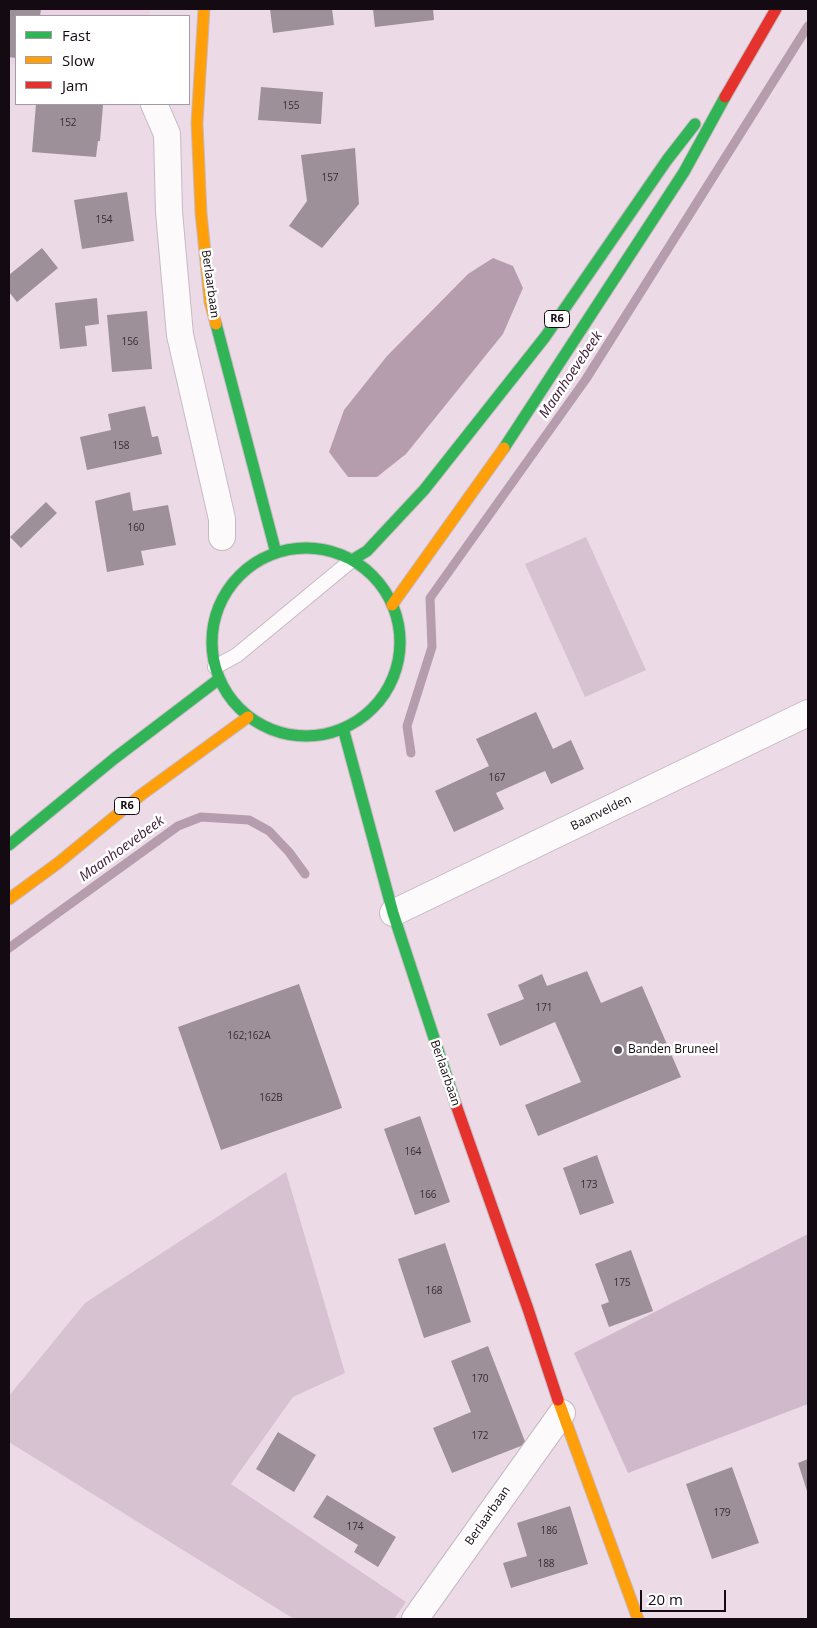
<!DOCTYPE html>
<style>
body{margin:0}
#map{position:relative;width:817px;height:1628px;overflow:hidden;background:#ecdbe7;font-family:"Open Sans",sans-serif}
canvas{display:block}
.frame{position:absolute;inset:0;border:10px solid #140a12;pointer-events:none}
.legend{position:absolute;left:15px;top:15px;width:175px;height:90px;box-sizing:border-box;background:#fff;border:1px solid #a19da0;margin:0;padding:6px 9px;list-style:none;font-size:15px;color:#140a12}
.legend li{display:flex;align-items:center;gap:10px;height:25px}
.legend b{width:25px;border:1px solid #a19da0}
.scale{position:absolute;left:640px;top:1590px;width:86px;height:22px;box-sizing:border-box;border:2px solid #140a12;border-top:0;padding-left:6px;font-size:15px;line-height:18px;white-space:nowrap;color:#140a12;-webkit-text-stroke:4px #fff;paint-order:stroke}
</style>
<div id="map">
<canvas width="817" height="1628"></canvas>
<div class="frame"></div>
<ul class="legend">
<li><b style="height:6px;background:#30b455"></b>Fast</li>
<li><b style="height:6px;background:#ff9f0a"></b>Slow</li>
<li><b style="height:6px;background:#e5322d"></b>Jam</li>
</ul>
<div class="scale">20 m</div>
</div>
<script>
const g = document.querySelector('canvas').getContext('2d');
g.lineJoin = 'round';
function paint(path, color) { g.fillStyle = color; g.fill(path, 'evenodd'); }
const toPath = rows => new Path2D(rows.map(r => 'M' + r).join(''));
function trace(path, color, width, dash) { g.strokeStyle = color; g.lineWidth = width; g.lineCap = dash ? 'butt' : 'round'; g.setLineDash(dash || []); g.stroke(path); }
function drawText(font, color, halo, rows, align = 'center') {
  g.font = font + ' "Open Sans",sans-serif'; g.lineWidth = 5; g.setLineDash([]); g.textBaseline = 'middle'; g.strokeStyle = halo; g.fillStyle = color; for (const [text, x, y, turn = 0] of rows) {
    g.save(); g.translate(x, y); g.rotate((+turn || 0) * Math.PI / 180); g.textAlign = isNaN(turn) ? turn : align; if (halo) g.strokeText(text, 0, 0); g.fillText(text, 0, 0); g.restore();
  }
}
const built = toPath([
 [9,9,150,9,149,16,16,16,16,64,9,64]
]);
const green = toPath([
 [586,537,646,670,585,697,525,564],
 [286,1172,345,1373,293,1397,231,1484,406,1602,394,1619,294,1619,9,1442,9,1396,85,1303]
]);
const forest = toPath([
 [808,1234,808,1404,628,1473,574,1353]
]);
const water = toPath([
 [493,258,513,266,523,288,503,334,406,454,377,477,348,477,329,452,344,410,387,356,468,274]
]);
const stream = toPath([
 [411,753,407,726,432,647,430,598,586,379,808,26],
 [9,948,178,826,201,817,249,820,269,831,289,852,305,874]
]);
const building = toPath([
 [9,9,41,9,40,16,16,16,16,58,9,57],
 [270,9,332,9,334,25,273,33],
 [373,9,433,9,434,20,375,27],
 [261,87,323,92,321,124,258,120],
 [36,104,103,105,100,141,98,141,96,157,32,152],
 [355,148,359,204,322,248,289,226,307,201,301,155],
 [127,192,134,241,82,249,74,200],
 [42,248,58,268,17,302,9,292,9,275],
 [97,298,99,324,85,326,87,346,60,349,55,303],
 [147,311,152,369,112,372,107,315],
 [145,406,152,437,158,436,162,454,87,470,80,437,111,430,108,414],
 [130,492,133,511,168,505,176,545,141,551,144,565,107,572,95,501],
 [46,502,57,513,21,548,10,537],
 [536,712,553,749,571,740,584,769,551,784,545,771,496,793,504,809,454,832,435,791,489,766,476,739],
 [587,971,601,1003,642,986,681,1077,538,1136,525,1105,581,1082,555,1022,500,1046,487,1014,524,999,518,985,542,974,547,986],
 [299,984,342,1108,221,1150,178,1027],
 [420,1116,450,1202,415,1215,384,1129],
 [597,1155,614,1203,580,1215,563,1168],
 [445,1243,471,1322,424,1338,398,1259],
 [631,1250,653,1311,609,1327,601,1305,609,1302,595,1264],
 [488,1346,526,1444,452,1473,433,1428,471,1412,451,1361],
 [278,1432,316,1455,294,1492,256,1469],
 [808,1459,808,1494,798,1463],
 [732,1467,759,1543,712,1559,686,1484],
 [327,1495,396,1537,378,1567,354,1552,358,1545,313,1517],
 [570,1506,588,1564,511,1588,503,1563,527,1556,517,1523]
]);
const lane = toPath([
 [215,667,237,655,352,560]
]);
const street = toPath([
 [154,104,167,134,169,212,180,335,222,519,222,537],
 [393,913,808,713],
 [415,1619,562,1413]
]);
const fast = toPath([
 [216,324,276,553],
 [504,448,684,172,725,97],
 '212 642a94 94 0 1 1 188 0a94 94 0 1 1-188 0Z',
 [352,560,367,551,424,490,545,337,667,160,695,124],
 [343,728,393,913,456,1105],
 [9,845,115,758,219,679]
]);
const slow = toPath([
 [204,9,197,123,201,213,210,302,216,324],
 [392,605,504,448],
 [9,899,58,863,141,795,248,717],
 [558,1400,638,1619]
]);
const jam = toPath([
 [725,97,776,9],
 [456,1105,528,1309,558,1400]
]);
const markers = [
 [618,1050,5,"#60535d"]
];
const numberNames = [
 ["155",291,106],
 ["152",68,123],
 ["157",330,178],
 ["154",104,220],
 ["156",130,342],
 ["158",121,446],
 ["160",136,528],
 ["167",497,778],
 ["171",544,1008],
 ["162;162A",249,1036],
 ["162B",271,1098],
 ["164",413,1152],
 ["173",589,1185],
 ["166",428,1195],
 ["175",622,1283],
 ["168",434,1291],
 ["170",480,1379],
 ["172",480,1436],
 ["179",722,1513],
 ["174",355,1527],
 ["186",549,1531],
 ["188",546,1564]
];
const shields = [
 [557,319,25],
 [127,806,25]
];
const shieldNames = [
 ["R6",557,319],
 ["R6",127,806]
];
const streetNames = [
 ["Berlaarbaan",210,284,82],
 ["Baanvelden",601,813,-26],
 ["Berlaarbaan",445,1073,71],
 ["Berlaarbaan",488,1516,-55]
];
const poiNames = [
 ["Banden Bruneel",628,1050]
];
const waterNames = [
 ["Maanhoevebeek",571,375,-56],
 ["Maanhoevebeek",122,849,-36]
];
paint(built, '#edd1e5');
paint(green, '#d7c2d2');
paint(forest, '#d0b9ca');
paint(water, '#b59dae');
trace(stream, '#b59dae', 9);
paint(building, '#9d9099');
trace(lane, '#c6b9c3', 16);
trace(street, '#c6b9c3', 28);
trace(fast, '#c6b9c3', 13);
trace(slow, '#c6b9c3', 13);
trace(jam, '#c6b9c3', 13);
trace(lane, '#fcfafb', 14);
trace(street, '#fcfafb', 26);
trace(fast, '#30b455', 11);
trace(slow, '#ff9f0a', 11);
trace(jam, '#e5322d', 11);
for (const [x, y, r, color] of markers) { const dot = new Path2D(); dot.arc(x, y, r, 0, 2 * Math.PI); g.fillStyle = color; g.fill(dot); trace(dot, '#fff', 2); }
drawText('10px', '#362c34', null, numberNames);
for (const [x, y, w] of shields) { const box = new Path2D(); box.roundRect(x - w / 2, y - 8.5, w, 17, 4); g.fillStyle = '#fff'; g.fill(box); trace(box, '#140a12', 1); }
drawText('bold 11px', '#140a12', null, shieldNames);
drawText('12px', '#140a12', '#fff', streetNames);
drawText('12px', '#140a12', '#fff', poiNames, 'left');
drawText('italic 14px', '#3f1937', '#fff', waterNames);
</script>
